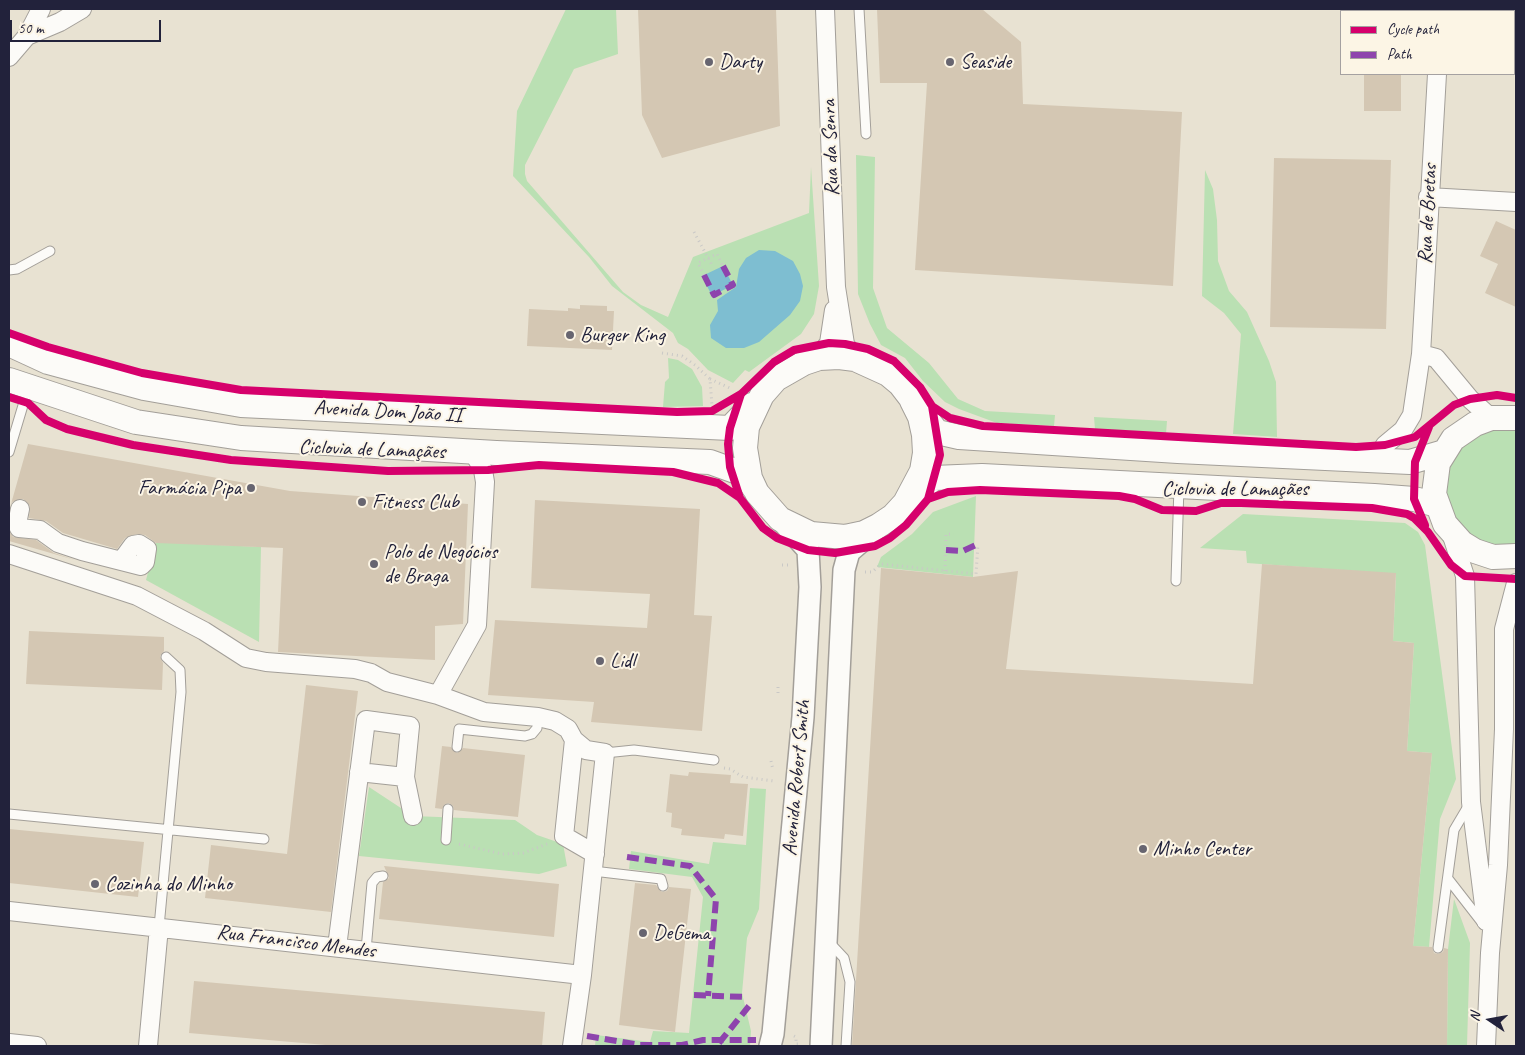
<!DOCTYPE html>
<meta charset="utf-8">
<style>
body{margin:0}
#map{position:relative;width:1525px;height:1055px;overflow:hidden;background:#e8e2d2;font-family:Caveat,sans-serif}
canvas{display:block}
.frame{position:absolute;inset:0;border:10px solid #22223b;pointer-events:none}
.legend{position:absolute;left:1340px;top:10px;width:175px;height:65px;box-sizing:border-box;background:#fcf5e5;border:1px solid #a5a1a1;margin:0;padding:6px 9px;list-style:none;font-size:15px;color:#22223b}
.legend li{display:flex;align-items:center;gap:10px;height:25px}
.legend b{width:25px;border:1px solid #a5a1a1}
.north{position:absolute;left:1465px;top:995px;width:50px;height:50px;-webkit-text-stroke:4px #fcf5e5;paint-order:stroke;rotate:282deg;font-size:14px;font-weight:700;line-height:20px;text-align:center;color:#22223b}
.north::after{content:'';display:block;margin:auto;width:18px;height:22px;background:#22223b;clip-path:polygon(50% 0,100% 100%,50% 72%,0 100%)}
.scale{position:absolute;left:10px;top:20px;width:151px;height:22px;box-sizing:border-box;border:2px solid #22223b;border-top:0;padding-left:6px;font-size:15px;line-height:18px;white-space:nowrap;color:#22223b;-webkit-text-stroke:4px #fcf5e5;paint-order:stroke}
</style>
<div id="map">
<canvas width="1525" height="1055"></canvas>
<div class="frame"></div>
<ul class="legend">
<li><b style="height:6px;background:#d6006c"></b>Cycle path</li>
<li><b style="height:6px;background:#8e44ad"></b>Path</li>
</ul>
<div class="north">N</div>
<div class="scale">50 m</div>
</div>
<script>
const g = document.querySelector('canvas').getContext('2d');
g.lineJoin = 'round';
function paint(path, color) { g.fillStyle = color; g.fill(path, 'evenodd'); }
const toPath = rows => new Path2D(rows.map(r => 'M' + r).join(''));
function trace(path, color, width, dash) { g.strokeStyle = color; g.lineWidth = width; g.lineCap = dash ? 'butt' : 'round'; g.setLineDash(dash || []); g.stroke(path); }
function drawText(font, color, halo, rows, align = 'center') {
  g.font = font + ' Caveat,sans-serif'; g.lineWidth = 4; g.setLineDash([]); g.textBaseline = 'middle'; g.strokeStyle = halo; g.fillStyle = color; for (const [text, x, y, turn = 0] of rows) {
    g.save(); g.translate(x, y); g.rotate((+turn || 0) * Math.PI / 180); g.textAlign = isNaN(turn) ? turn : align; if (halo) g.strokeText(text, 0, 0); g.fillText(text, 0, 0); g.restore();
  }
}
const green = toPath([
 [566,9,616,9,618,54,574,69,525,165,525,174,527,181,623,292,641,305,668,317,693,257,809,213,811,167,819,286,814,314,801,334,749,372,745,370,733,383,708,370,688,349,678,343,673,333,612,286,589,257,513,176,517,111],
 [856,155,875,157,873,288,887,328,929,363,958,399,985,411,1055,415,1054,426,997,423,959,409,945,402,923,381,905,358,881,345,870,324,858,294],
 [1205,170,1213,189,1217,220,1218,261,1229,291,1247,312,1269,361,1276,382,1277,437,1233,434,1241,334,1224,313,1202,296],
 [668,358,678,360,692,369,702,387,703,406,663,407,665,382,669,378],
 [1094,417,1167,421,1166,434,1095,429],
 [1500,424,1516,425,1516,548,1484,546,1454,524,1442,481,1463,439],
 [976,496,973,577,877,567,881,557,912,534,933,512],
 [1243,514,1405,523,1418,532,1425,545,1456,779,1440,819,1429,947,1413,946,1432,753,1407,751,1414,643,1393,641,1396,574,1247,563,1246,551,1200,548],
 [156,542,261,547,259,642,146,580],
 [369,787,413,816,515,820,537,835,563,844,567,866,539,874,359,856],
 [750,788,766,789,759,909,747,938,742,993,751,1031,750,1046,595,1046,596,1035,650,1042,653,1031,689,1033,703,897,692,877,629,869,631,851,709,864,713,842,746,845],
 [1454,899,1470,943,1467,1046,1447,1046,1448,949]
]);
const water = toPath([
 [759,250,775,251,793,261,800,274,803,286,800,301,790,315,759,342,744,348,726,348,711,338,710,325,718,311,717,300,736,287,739,269,746,258],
 [723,266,733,285,712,296,702,276]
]);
const building = toPath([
 [638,9,776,9,780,126,662,158,642,115],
 [877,9,982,9,1021,42,1023,104,1182,112,1173,286,915,270,927,83,880,83],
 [1364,74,1401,74,1401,111,1364,111],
 [1274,158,1391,160,1386,329,1270,327],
 [1496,221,1516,230,1516,307,1485,293,1498,264,1480,256],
 [580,305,607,306,607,311,614,311,612,350,527,346,529,309,568,311,568,308,580,309],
 [28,444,290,491,468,504,463,624,435,626,435,660,278,652,283,548,156,543,145,535,137,534,125,538,117,549,63,533,46,521,29,518,30,506,23,499,12,502,9,511],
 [535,500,700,509,694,615,712,616,702,731,591,722,594,702,488,695,495,620,647,628,650,594,531,588],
 [9,531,13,537,36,540,54,553,75,560,9,541],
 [1262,564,1396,573,1393,641,1414,643,1407,751,1432,753,1413,946,1432,947,1434,953,1438,954,1443,952,1444,948,1448,949,1447,1046,852,1046,881,568,973,577,1018,571,1006,669,1253,684],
 [29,631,164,637,164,651,160,656,163,663,162,690,26,684],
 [306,685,358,691,331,912,205,898,211,845,287,854],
 [442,746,451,747,457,753,463,748,525,755,518,817,454,810,453,806,449,803,445,804,442,809,435,808],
 [689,772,731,775,730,783,748,784,743,836,725,834,724,839,681,835,682,829,671,827,672,813,666,812,670,774,688,776],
 [9,829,144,842,138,897,9,883],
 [384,866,559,884,554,937,379,919,383,882,389,878],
 [635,883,656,885,662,892,667,891,669,887,691,889,675,1032,619,1025],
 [194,981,545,1012,542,1046,337,1046,189,1033]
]);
const path = toPath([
 [694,232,713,267],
 [704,275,698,263,717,254,723,266],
 [662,353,682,356,695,365,710,379,712,406],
 [710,379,732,389],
 [782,565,790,565],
 [945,571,946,534,954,534],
 [865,572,872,572,881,564,976,574,978,544],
 [778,693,778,685],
 [771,761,773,770],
 [724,768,730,769,743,777,774,781],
 [459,844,502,854,523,853,547,844],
 [794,1036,796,1037,796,1044,800,1044]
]);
const service = toPath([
 [859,9,866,134],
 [9,270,17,269,50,251],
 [9,452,24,402],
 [1176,581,1179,486],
 [457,747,459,729,525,736,532,734,537,728,538,717],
 [605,753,634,750,714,760],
 [9,814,264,839],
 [446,840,448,809],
 [593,871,661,879,663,886],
 [1449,880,1484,925],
 [159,927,181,692,180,670,166,657],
 [828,941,844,958,850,982,846,1046],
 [1438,948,1454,830,1470,803],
 [366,950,372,883,377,877,383,876]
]);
const minor = toPath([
 [825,9,836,287,845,344,855,359],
 [1441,11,1441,9],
 [1514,27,1516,27],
 [27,36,41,9],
 [9,57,27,36,60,22,82,9],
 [1428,197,1516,202],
 [1421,354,1436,358,1470,399,1491,418],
 [809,359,822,352,829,343,834,310],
 [1376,460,1385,445,1403,430,1412,415,1421,354,1437,74],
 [20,509,17,524,19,528,40,530,58,543,82,551,141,566,145,562,147,549,139,544,133,545,122,560],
 [1451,533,1465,576,1471,802,1486,921],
 [9,554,137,596,204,631,246,658,266,662,355,669,371,673,387,682,438,695,484,712,538,717,555,721,568,729,574,740,586,750,605,753,582,975,572,1046],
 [438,695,477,625,485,482,483,470,473,452],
 [574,740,564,836,595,854],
 [359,772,405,777],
 [9,911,582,975],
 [337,947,366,720,410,726,405,777,413,816],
 [9,1043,37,1046],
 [148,1046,159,927],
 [1486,1046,1490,953,1498,865,1504,729,1504,629,1516,583]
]);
const tertiary = toPath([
 [770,1046,773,1034,803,717,810,587,808,550,782,521],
 [821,1046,844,570,849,552,877,528]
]);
const secondary = toPath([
 [9,344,48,362,144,388,241,405,730,428,752,405],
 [9,380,136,422,241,438,496,453,710,462,746,475,754,488],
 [912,401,920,417,924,435,925,453,922,471,905,503,893,516,878,526,864,533,845,537,811,534,780,519,757,493,750,478,745,448,747,427,762,395,776,379,804,363,819,358,839,357,855,359,888,374,900,384,937,432,959,437,1178,451,1410,462,1444,452],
 [1516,418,1491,418,1475,424,1453,439,1438,463,1434,494,1445,524,1462,543,1475,551,1493,557,1516,556],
 [912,497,934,478,982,476,1374,496,1414,499,1438,505]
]);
const quiet = toPath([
 [704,275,714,295,733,285,723,266],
 [946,550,963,551,978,544],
 [627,857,690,866,716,899,708,996],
 [694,995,746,997],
 [587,1036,640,1045,682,1045,703,1040,756,1040],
 [719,1043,749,1006]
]);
const cycleway = toPath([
 [9,333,48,347,142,373,241,390,677,412,712,411,741,394,774,362,794,350,829,343,845,344,868,349,894,361,920,387,932,406,940,455,928,499,906,525,890,538,875,546,835,553,808,550,777,538,763,528,740,498,730,467,728,444,730,428,741,394],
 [9,397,28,403,46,420,67,429,133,445,231,460,388,471,488,470,539,465,673,472,718,483,740,498],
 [932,406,950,418,983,426,1356,447,1385,445,1415,437,1454,405,1470,399,1497,395,1516,398],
 [928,499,948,492,980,490,1119,496,1135,499,1162,510,1196,511,1221,503,1241,503,1372,508,1407,514,1414,518,1428,532,1451,565,1465,576,1516,579],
 [1425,525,1414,499,1415,462,1429,427]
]);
const markers = [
 [709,62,5,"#676570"],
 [950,62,5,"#676570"],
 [570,335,5,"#676570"],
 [251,488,5,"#676570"],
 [362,502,5,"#676570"],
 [374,564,5,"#676570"],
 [600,661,5,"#676570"],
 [1143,849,5,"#676570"],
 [95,884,5,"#676570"],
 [643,933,5,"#676570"]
];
const poiNames = [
 ["Darty",719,62],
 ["Seaside",960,62],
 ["Burger King",580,335],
 ["Farmácia Pipa",241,488,"right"],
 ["Fitness Club",372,502],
 ["Polo de Negócios",384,552],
 ["de Braga",384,576],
 ["Lidl",610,661],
 ["Minho Center",1153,849],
 ["Cozinha do Minho",105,884],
 ["DeGema",653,933]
];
const streetNames = [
 ["Rua da Senra",831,148,-92],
 ["Rua de Bretas",1428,214,-87],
 ["Avenida Dom João II",388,412,3],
 ["Ciclovia de Lamaçães",372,450,2],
 ["Ciclovia de Lamaçães",1235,489],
 ["Avenida Robert Smith",797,778,-85],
 ["Rua Francisco Mendes",296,942,7]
];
paint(green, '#bae0b3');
paint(water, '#7ebed1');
paint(building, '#d4c7b3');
trace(service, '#a39f99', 11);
trace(minor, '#a39f99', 20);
trace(tertiary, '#a39f99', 24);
trace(secondary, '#a39f99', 26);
trace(path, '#c9c8c6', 3, [1, 4]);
trace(service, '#fcfbf8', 9);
trace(minor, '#fcfbf8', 18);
trace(tertiary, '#fcfbf8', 21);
trace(secondary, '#fcfbf8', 24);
trace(quiet, '#8e44ad', 6, [12, 6]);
trace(cycleway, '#d6006c', 8);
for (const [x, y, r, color] of markers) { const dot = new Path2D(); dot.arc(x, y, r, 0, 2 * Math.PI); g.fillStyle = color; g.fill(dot); trace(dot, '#fcf5e5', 2); }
drawText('21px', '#22223b', '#fcf5e5', poiNames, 'left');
drawText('21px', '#22223b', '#fcf5e5', streetNames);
</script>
